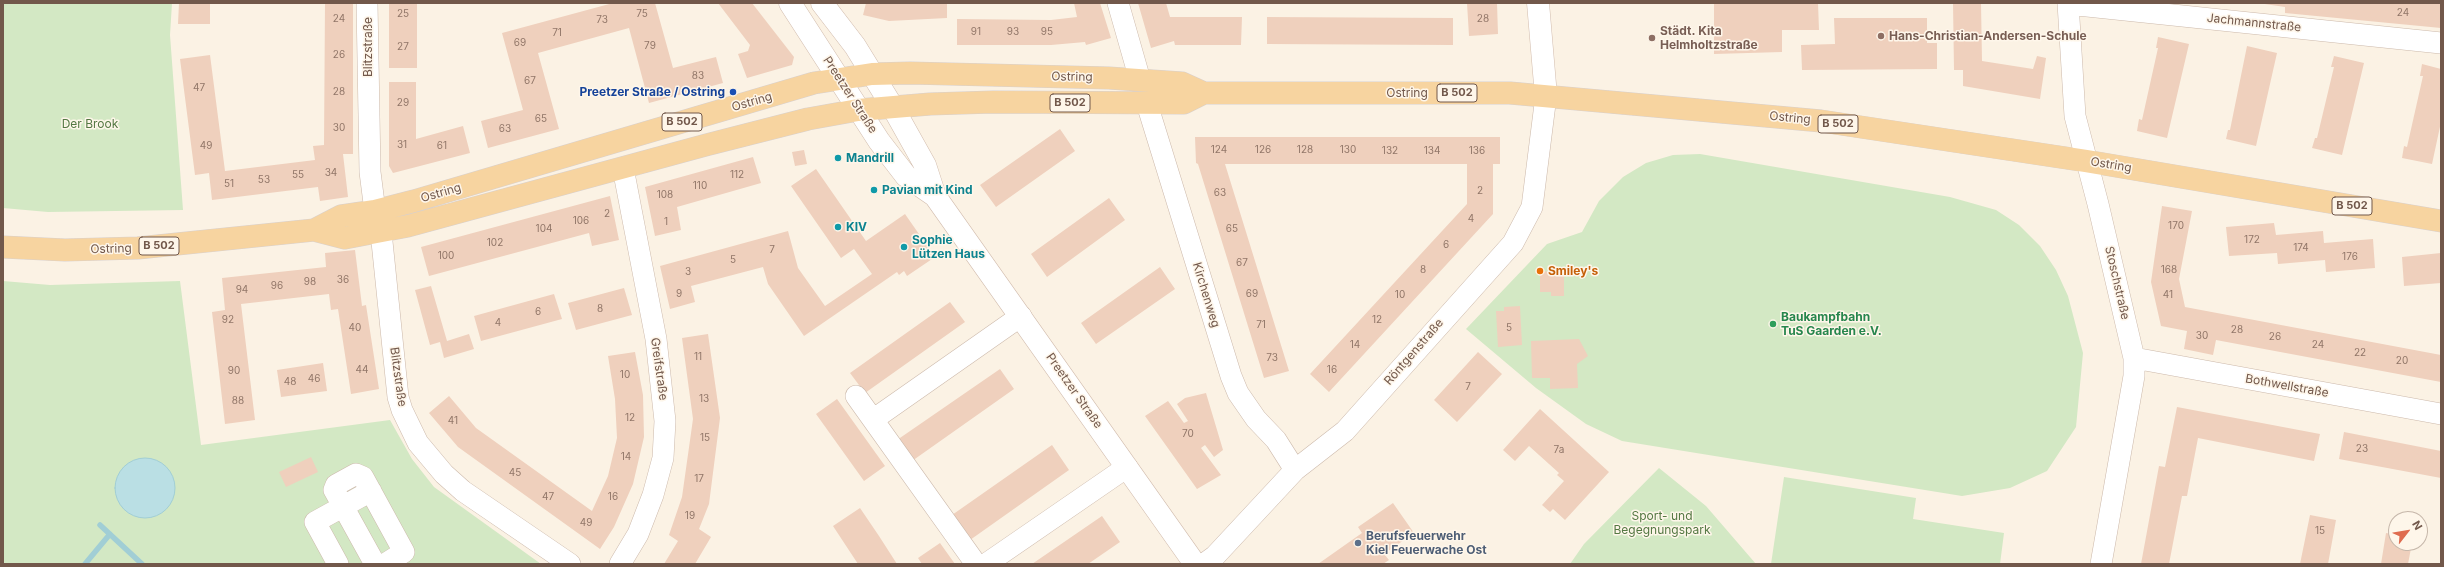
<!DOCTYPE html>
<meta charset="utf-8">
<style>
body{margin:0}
#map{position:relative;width:2444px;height:567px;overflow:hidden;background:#fbf2e4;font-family:Inter,sans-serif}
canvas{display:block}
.frame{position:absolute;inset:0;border:4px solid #72584b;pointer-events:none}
.north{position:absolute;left:2388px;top:511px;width:40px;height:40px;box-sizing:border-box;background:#fef6ea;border:1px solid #c6b7aa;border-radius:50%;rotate:59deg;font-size:11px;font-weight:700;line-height:16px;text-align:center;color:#72584b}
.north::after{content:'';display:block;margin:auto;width:14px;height:18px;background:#df6c4f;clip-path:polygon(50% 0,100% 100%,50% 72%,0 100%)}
</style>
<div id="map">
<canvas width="2444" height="567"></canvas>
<div class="frame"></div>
<div class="north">N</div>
</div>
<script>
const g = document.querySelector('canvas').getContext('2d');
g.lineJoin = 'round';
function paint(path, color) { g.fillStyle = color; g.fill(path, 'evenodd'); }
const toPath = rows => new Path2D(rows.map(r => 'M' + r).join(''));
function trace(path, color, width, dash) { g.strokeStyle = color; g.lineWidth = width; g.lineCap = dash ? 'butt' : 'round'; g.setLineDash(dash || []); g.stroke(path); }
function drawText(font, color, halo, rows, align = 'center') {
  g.font = font + ' Inter,sans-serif'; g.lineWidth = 3; g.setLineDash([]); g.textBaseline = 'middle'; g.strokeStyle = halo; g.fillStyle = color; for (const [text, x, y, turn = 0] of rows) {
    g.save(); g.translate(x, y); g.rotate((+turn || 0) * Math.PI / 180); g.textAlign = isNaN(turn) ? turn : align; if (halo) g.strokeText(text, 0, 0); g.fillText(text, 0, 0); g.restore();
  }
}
const green = toPath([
 [3,3,172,3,170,35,183,210,48,212,3,208],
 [1700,154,1950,197,1996,210,2019,225,2040,246,2056,270,2068,296,2083,353,2076,427,2047,471,2010,488,1962,496,1622,441,1586,424,1536,388,1466,329,1547,244,1582,232,1599,201,1623,177,1646,163,1673,155],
 [3,281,50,285,180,281,201,445,390,420,412,459,434,487,541,564,3,564],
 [1659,468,1706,506,1756,564,1570,564,1584,544],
 [1784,477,1916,498,1913,519,2004,533,2000,564,1771,564]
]);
const water = toPath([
 '115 488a30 30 0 1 1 60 0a30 30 0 1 1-60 0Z'
]);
const stream = toPath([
 [100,525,142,564],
 [85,564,110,534]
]);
const building = toPath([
 [179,3,210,3,210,24,178,24],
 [325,3,353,3,353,154,343,154,348,197,320,201,318,187,212,200,209,173,195,175,180,59,210,55,225,171,315,160,313,146,324,145],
 [389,3,417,3,417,68,389,68],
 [613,3,655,3,673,68,716,57,723,83,649,103,629,28,538,53,559,129,488,148,481,121,523,110,502,33],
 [718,3,752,3,794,57,792,65,747,78,738,54,748,51,750,45],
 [866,3,947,3,947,18,889,21,863,15],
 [1074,3,1100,3,1111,38,1086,45,1085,42,1051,45,957,45,957,19,1051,20,1077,17],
 [1138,3,1166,3,1170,17,1242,17,1241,45,1175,45,1174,41,1151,48],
 [1467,3,1497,3,1498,34,1469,36],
 [1714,3,1818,3,1819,30,1782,30,1782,52,1714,54],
 [1953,3,1981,3,1982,61,2033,69,2037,56,2046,58,2040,99,1963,86,1963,70,1954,70],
 [2258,3,2441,3,2441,28,2285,13,2285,7],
 [1267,17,1453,18,1453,45,1267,44],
 [1834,18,1927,18,1927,43,1937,43,1937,69,1802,70,1801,45,1835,44],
 [2158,37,2189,44,2167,138,2137,131,2139,119,2142,120,2158,48,2156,48],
 [2247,46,2277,53,2256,146,2226,139,2228,130,2230,130],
 [2334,56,2364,63,2342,155,2312,148,2315,138,2317,138,2334,67,2331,67],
 [2422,64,2441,69,2441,122,2432,164,2402,158,2404,146,2407,147,2423,76,2420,76],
 [389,82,416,82,416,139,463,126,470,153,393,173,389,166],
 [1060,129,1075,151,996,207,980,185],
 [1195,137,1500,137,1500,164,1493,164,1493,214,1329,392,1310,374,1467,204,1467,164,1225,164,1289,371,1264,378,1198,164,1196,163],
 [804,150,807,164,795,166,792,152],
 [753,157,761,183,677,207,681,230,655,236,645,187],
 [816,169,866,241,905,214,935,257,907,276,904,271,899,275,897,272,804,336,768,284,763,267,691,286,695,302,670,309,660,266,788,231,798,268,825,306,872,274,854,249,841,258,791,186],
 [610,196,619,240,592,246,589,233,429,276,421,247],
 [1109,198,1125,220,1047,277,1031,254],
 [2162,206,2192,211,2179,279,2185,307,2441,355,2441,382,2216,340,2213,355,2184,349,2187,331,2161,326,2151,282],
 [2274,223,2276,235,2323,231,2324,243,2373,239,2375,268,2326,272,2325,260,2278,264,2277,253,2229,256,2226,227],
 [355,250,362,306,366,305,379,389,351,394,338,309,331,310,329,294,241,304,255,420,225,424,212,312,225,310,222,278,326,267,325,253],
 [2441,253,2441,283,2404,286,2402,257],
 [1160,267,1175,289,1096,344,1081,323],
 [1540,271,1564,272,1564,296,1551,296,1551,292,1540,292],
 [431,286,447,341,469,334,474,349,444,358,440,342,430,345,415,290],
 [624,288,632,315,576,330,568,303],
 [554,294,562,319,481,341,474,316],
 [950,302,965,322,865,393,850,373],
 [1520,306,1522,345,1498,347,1496,311,1504,311,1504,307],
 [708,334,720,418,709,504,699,529,711,537,695,564,664,564,678,541,669,535,682,497,693,419,682,338],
 [1579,339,1588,356,1577,364,1578,388,1550,389,1550,378,1532,378,1531,341],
 [635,352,643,395,644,437,633,484,614,527,600,549,458,447,429,413,449,396,476,428,592,511,608,476,617,438,615,399,608,356],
 [1478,352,1502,374,1457,422,1434,400],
 [323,363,327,391,281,397,277,370],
 [1000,369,1014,389,912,461,897,440],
 [1206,393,1223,450,1214,457,1205,445,1201,448,1221,475,1197,489,1145,416,1168,401,1184,423,1188,421,1177,404,1185,398],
 [837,399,885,466,864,481,816,414],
 [2177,407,2320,434,2314,461,2198,438,2187,496,2182,496,2169,564,2141,564,2159,466,2165,467],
 [1540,409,1609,472,1565,520,1553,509,1550,512,1542,505,1564,481,1557,475,1559,473,1529,446,1515,461,1503,450],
 [2344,432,2441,451,2441,478,2339,459],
 [1052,445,1069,470,970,540,952,515],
 [311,457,318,472,286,487,279,472],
 [1393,503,1414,533,1384,554,1389,560,1383,564,1318,564,1362,533,1358,527],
 [860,508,879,536,897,564,858,564,833,526],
 [2310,515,2336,520,2328,564,2300,564],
 [1102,516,1120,542,1088,564,1032,564],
 [2386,533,2396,535,2396,543,2412,543,2408,564,2381,564],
 [940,543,955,564,922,564,918,558]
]);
const street = toPath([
 [367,3,370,172,375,211],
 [1118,3,1140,80],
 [2068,3,2075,116,2098,204,2134,358,2134,376,2101,564],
 [2068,4,2441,43],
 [1147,104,1231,376,1238,393,1256,419,1276,440,1295,470],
 [381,232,398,397,402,410,418,443,444,474,463,491,570,564],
 [2134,358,2441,414],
 [856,396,976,564],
 [874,419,1021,316],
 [338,564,315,522,371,491],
 [375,564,334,490,336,485,356,474,363,477,404,552,385,564],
 [620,564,638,534,653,495,663,458,665,421,656,339,623,168],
 [986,564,1127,467],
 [1204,564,1215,556,1295,470,1345,431,1513,243,1532,207,1546,96]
]);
const secondary = toPath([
 [790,3,879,141,906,176,935,196],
 [822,3,855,46,892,106,925,165,935,196,1195,564],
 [1538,3,1546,96]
]);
const primary = toPath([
 [314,230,341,216,375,211,414,201,814,83,872,74,910,73,1109,78,1182,83,1204,93,1510,93,1821,121,2086,161,2441,221],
 [3,247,65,250,138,248,314,230,345,238,408,226,706,145,808,119,858,110,930,104,993,102,1184,103,1204,93]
]);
const markers = [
 [1881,36,4,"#8d6e63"],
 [1652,38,4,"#8d6e63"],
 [733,92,4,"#1a4fb4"],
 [838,158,4,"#0f9aa8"],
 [874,190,4,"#0f9aa8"],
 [838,227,4,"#0f9aa8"],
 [904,247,4,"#0f9aa8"],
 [1540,271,4,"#e8710a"],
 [1773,324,4,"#2e9e5b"],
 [1358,543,4,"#5c6f8a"]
];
const numberNames = [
 ["24",2403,13],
 ["25",403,14],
 ["75",642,14],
 ["24",339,19],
 ["28",1483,19],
 ["73",602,20],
 ["91",976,32],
 ["93",1013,32],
 ["95",1047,32],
 ["71",557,33],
 ["69",520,43],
 ["79",650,46],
 ["27",403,47],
 ["26",339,55],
 ["83",698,76],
 ["67",530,81],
 ["47",199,88],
 ["28",339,92],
 ["29",403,103],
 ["65",541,119],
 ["30",339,128],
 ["63",505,129],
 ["31",402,145],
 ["49",206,146],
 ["61",442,146],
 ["124",1219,150],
 ["126",1263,150],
 ["128",1305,150],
 ["130",1348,150],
 ["132",1390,151],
 ["134",1432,151],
 ["136",1477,151],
 ["34",331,173],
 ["55",298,175],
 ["112",737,175],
 ["53",264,180],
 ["51",229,184],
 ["110",700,186],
 ["2",1480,191],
 ["63",1220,193],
 ["108",665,195],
 ["2",607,214],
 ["4",1471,219],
 ["106",581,221],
 ["1",666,222],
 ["170",2176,226],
 ["104",544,229],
 ["65",1232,229],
 ["172",2252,240],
 ["102",495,243],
 ["6",1446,245],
 ["174",2301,248],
 ["7",772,250],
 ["100",446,256],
 ["176",2350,257],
 ["5",733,260],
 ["67",1242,263],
 ["8",1423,270],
 ["168",2169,270],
 ["3",688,272],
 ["36",343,280],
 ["98",310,282],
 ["96",277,286],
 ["94",242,290],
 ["9",679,294],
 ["69",1252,294],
 ["10",1400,295],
 ["41",2168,295],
 ["8",600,309],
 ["6",538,312],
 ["92",228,320],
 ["12",1377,320],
 ["4",498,323],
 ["71",1261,325],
 ["40",355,328],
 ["5",1509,328],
 ["28",2237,330],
 ["30",2202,336],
 ["26",2275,337],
 ["14",1355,345],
 ["24",2318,345],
 ["22",2360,353],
 ["11",698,357],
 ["73",1272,358],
 ["20",2402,361],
 ["44",362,370],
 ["16",1332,370],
 ["90",234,371],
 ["10",625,375],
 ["46",314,379],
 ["48",290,382],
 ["7",1468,387],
 ["13",704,399],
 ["88",238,401],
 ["12",630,418],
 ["41",453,421],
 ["70",1188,434],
 ["15",705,438],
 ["23",2362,449],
 ["7a",1559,450],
 ["14",626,457],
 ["45",515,473],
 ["17",699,479],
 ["47",548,497],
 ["16",613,497],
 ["19",690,516],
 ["49",586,523],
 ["15",2320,531]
];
const shields = [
 [1457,93,40],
 [1070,103,40],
 [682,122,40],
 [1838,124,40],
 [2352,206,40],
 [159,246,40]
];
const shieldNames = [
 ["B 502",1457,93],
 ["B 502",1070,103],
 ["B 502",682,122],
 ["B 502",1838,124],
 ["B 502",2352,206],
 ["B 502",159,246]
];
const streetNames = [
 ["Jachmannstraße",2254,23,6],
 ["Blitzstraße",368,47,-90],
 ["Ostring",1072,77,1],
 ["Ostring",1407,93],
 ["Preetzer Straße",850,95,57],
 ["Ostring",752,102,-16],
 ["Ostring",1790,118,5],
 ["Ostring",2111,165,9],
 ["Ostring",441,193,-16],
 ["Ostring",111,249,-2],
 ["Stoschstraße",2117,283,77],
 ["Kirchenweg",1206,295,73],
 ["Röntgenstraße",1414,352,-49],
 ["Greifstraße",659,369,82],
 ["Blitzstraße",398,377,82],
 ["Bothwellstraße",2287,386,10],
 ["Preetzer Straße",1074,391,55]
];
const educationNames = [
 ["Städt. Kita",1660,31],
 ["Helmholtzstraße",1660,45],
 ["Hans-Christian-Andersen-Schule",1889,36]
];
const transitNames = [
 ["Preetzer Straße / Ostring",725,92]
];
const parkNames = [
 ["Der Brook",90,124],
 ["Sport- und",1662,516],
 ["Begegnungspark",1662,530]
];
const cultureNames = [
 ["Mandrill",846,158],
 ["Pavian mit Kind",882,190],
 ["KIV",846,227],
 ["Sophie",912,240],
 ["Lützen Haus",912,254]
];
const foodNames = [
 ["Smiley's",1548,271]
];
const leisureNames = [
 ["Baukampfbahn",1781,317],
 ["TuS Gaarden e.V.",1781,331]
];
const serviceNames = [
 ["Berufsfeuerwehr",1366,536],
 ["Kiel Feuerwache Ost",1366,550]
];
paint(green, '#d3e8c4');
paint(water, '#badfe4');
trace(water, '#a1ced5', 1);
trace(stream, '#a1ced5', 5.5);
paint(building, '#efd0bd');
trace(street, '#ccb9ab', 22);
trace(secondary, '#d1bbac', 23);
trace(primary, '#d8d0cd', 23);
trace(street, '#fff', 21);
trace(secondary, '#fff', 22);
trace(primary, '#f7d4a0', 22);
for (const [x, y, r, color] of markers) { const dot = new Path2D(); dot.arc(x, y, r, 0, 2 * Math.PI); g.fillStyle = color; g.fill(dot); trace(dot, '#fef6ea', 1.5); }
drawText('10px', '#917668', null, numberNames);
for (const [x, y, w] of shields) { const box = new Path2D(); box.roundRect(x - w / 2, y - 9, w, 18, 3); g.fillStyle = '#fef6ea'; g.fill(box); trace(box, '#72584b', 1); }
drawText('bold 11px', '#72584b', null, shieldNames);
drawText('12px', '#72584b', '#fef6ea', streetNames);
drawText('bold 12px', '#785e54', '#fef6ea', educationNames, 'left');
drawText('bold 12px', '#164399', '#fef6ea', transitNames, 'right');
drawText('12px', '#547843', '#fef6ea', parkNames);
drawText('bold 12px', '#0d838f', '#fef6ea', cultureNames, 'left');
drawText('bold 12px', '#c56008', '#fef6ea', foodNames, 'left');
drawText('bold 12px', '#27864d', '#fef6ea', leisureNames, 'left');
drawText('bold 12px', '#4e5e75', '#fef6ea', serviceNames, 'left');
</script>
